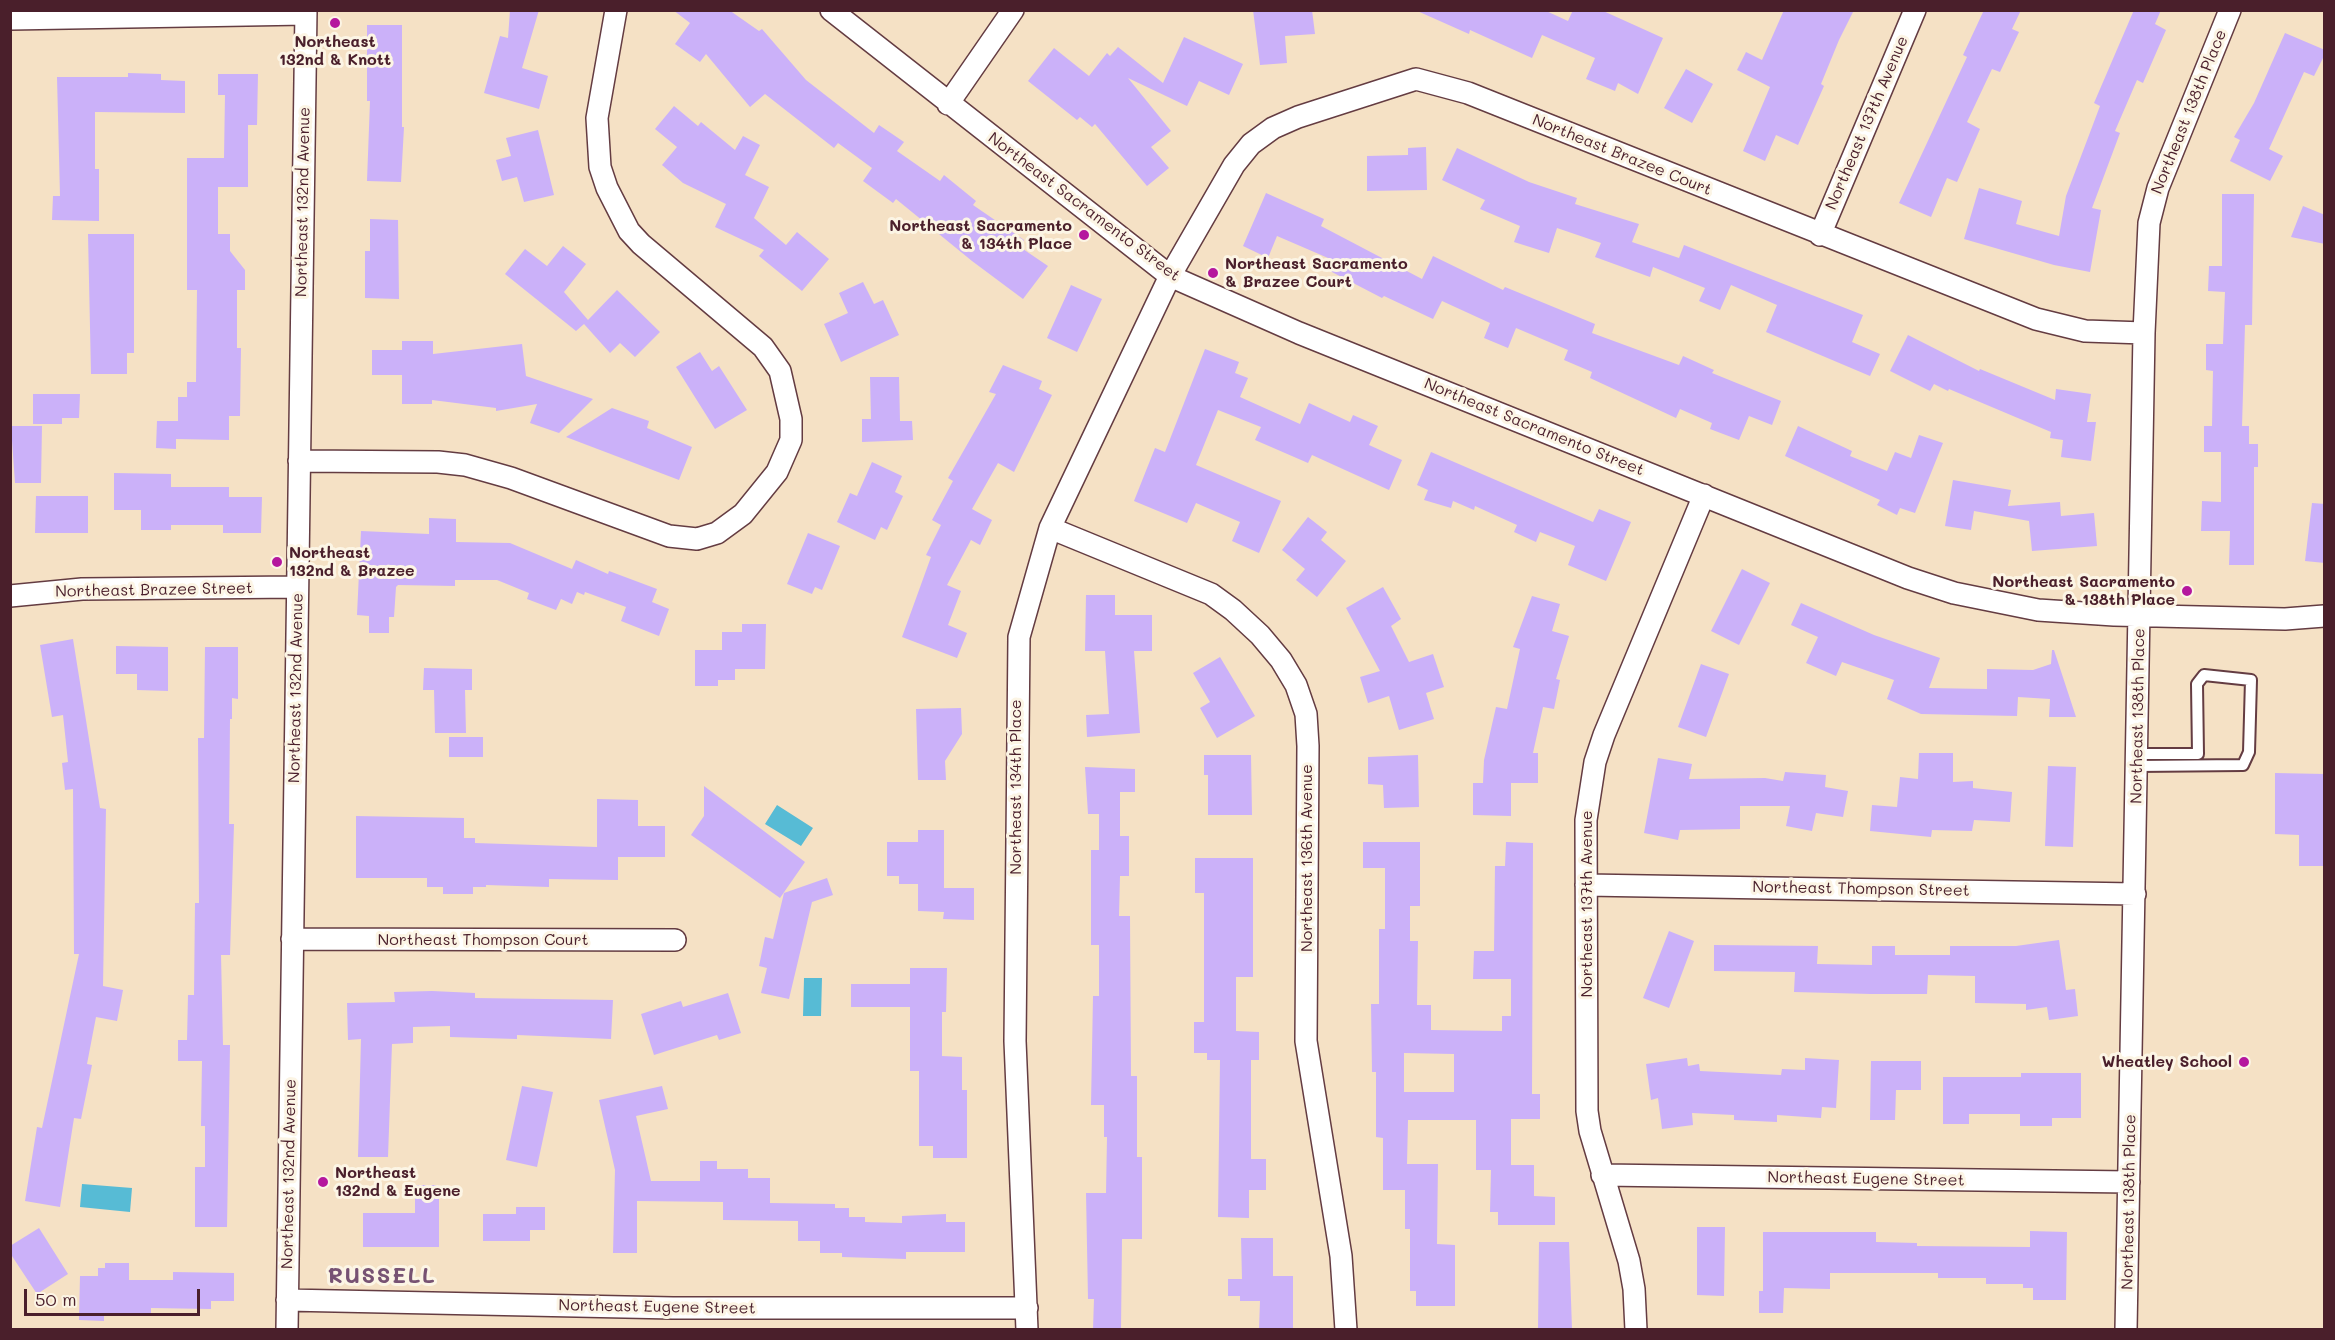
<!DOCTYPE html>
<style>
body{margin:0}
#map{position:relative;width:2335px;height:1340px;overflow:hidden;background:#f5e1c5;font-family:Mali,sans-serif}
canvas{display:block}
.frame{position:absolute;inset:0;border:12px solid #4a1f2b;pointer-events:none}
.scale{position:absolute;left:24px;top:1289px;width:176px;height:27px;box-sizing:border-box;border:3px solid #4a1f2b;border-top:0;padding-left:8px;font-size:18px;line-height:21px;white-space:nowrap;color:#4a1f2b;-webkit-text-stroke:4px #fcf5e5;paint-order:stroke}
</style>
<div id="map">
<canvas width="2335" height="1340"></canvas>
<div class="frame"></div>
<div class="scale">50 m</div>
</div>
<script>
const g = document.querySelector('canvas').getContext('2d');
g.lineJoin = 'round';
function paint(path, color) { g.fillStyle = color; g.fill(path, 'evenodd'); }
const toPath = rows => new Path2D(rows.map(r => 'M' + r).join(''));
function trace(path, color, width, dash) { g.strokeStyle = color; g.lineWidth = width; g.lineCap = dash ? 'butt' : 'round'; g.setLineDash(dash || []); g.stroke(path); }
function drawText(font, color, halo, rows, align = 'center') {
  g.font = font + ' Mali,sans-serif'; g.lineWidth = 6; g.setLineDash([]); g.textBaseline = 'middle'; g.strokeStyle = halo; g.fillStyle = color; for (const [text, x, y, turn = 0] of rows) {
    g.save(); g.translate(x, y); g.rotate((+turn || 0) * Math.PI / 180); g.textAlign = isNaN(turn) ? turn : align; if (halo) g.strokeText(text, 0, 0); g.fillText(text, 0, 0); g.restore();
  }
}
const water = toPath([
 [777,805,813,828,801,846,765,824],
 [804,978,822,978,821,1016,803,1016],
 [82,1184,132,1188,130,1212,80,1207]
]);
const building = toPath([
 [510,10,539,10,522,68,548,76,539,109,484,93,500,36,508,38],
 [673,10,729,10,759,31,762,29,806,80,874,133,879,125,904,142,897,151,940,181,944,175,976,201,973,205,1024,240,1020,247,1048,266,1023,299,972,261,896,199,893,203,863,181,872,168,838,143,834,148,765,94,750,107,706,54,700,62,675,44,690,23],
 [1253,10,1312,10,1315,34,1285,36,1287,63,1260,65],
 [1415,10,1544,10,1568,21,1573,10,1601,10,1663,38,1638,94,1618,83,1615,91,1586,79,1595,58,1542,35,1532,58,1470,30,1469,34],
 [1784,10,1854,10,1839,40,1821,84,1824,86,1798,145,1776,135,1765,161,1743,151,1770,87,1737,70,1746,52,1762,60],
 [1984,10,2021,10,2012,29,2019,32,2000,72,1992,69,1967,122,1980,129,1957,182,1947,178,1931,217,1899,203,1967,57,1963,55],
 [2134,10,2161,10,2155,24,2166,30,2143,83,2137,80,2115,131,2120,133,2092,208,2101,210,2090,272,2054,265,1964,239,1979,188,2022,201,2016,224,2059,236,2066,196,2100,106,2094,103],
 [367,25,402,25,402,127,404,127,401,182,367,181,370,101,367,101],
 [2285,33,2325,50,2325,54,2314,76,2304,72,2269,149,2283,156,2270,181,2230,161,2240,140,2234,137,2254,103],
 [1184,37,1243,64,1229,95,1199,81,1187,106,1128,78,1171,131,1151,147,1169,168,1147,186,1095,124,1092,127,1080,117,1077,120,1028,81,1054,48,1089,76,1107,53,1110,56,1118,47,1163,83],
 [1686,69,1713,84,1692,123,1664,108],
 [128,73,161,74,161,80,185,81,185,113,95,112,95,169,99,169,99,221,52,220,53,196,60,196,57,77,128,77],
 [218,74,258,74,257,125,248,125,248,187,218,187,218,234,230,234,230,251,245,270,245,290,237,290,237,348,241,348,240,416,229,416,229,440,176,439,176,449,156,448,157,421,178,421,178,397,187,397,187,382,196,382,197,290,187,290,187,158,224,158,225,95,218,95],
 [674,106,698,126,701,122,735,150,743,136,760,145,745,175,769,187,754,218,786,245,797,232,829,259,802,291,759,256,764,250,715,227,726,204,683,183,662,165,677,147,655,129],
 [538,130,554,195,524,202,517,177,502,181,496,160,511,156,506,138],
 [1426,147,1427,190,1367,191,1367,156,1408,155,1408,148],
 [1457,148,1529,182,1577,198,1575,204,1639,224,1632,242,1679,258,1684,245,1863,315,1852,342,1880,354,1870,376,1766,332,1777,305,1731,285,1720,310,1699,301,1705,288,1653,267,1650,277,1595,257,1601,243,1557,228,1549,253,1514,242,1520,226,1480,209,1485,200,1442,180],
 [1266,193,1324,219,1321,226,1422,279,1433,256,1503,290,1505,287,1595,324,1592,333,1679,365,1683,356,1714,370,1712,373,1781,401,1772,425,1749,416,1739,440,1710,429,1712,423,1680,409,1676,418,1590,378,1592,372,1564,360,1568,350,1516,328,1508,348,1484,338,1490,323,1442,301,1433,319,1384,296,1382,298,1330,271,1335,261,1277,236,1268,258,1243,246],
 [2222,194,2254,194,2252,325,2245,325,2242,426,2249,426,2249,444,2258,444,2258,467,2254,467,2254,565,2229,565,2230,531,2201,531,2202,501,2221,502,2221,452,2204,452,2204,426,2212,426,2213,371,2206,370,2206,344,2223,344,2225,292,2208,291,2209,266,2222,266],
 [2303,206,2325,215,2325,244,2291,237],
 [370,219,398,220,399,299,365,298,365,251,370,251],
 [88,234,134,234,134,353,127,353,127,374,91,374],
 [563,246,586,264,564,292,588,320,617,290,660,332,635,357,620,343,610,353,584,324,576,331,505,274,525,249,547,266],
 [863,282,874,304,883,300,899,335,841,362,824,324,848,313,839,293],
 [1071,285,1102,299,1077,352,1047,338],
 [1908,335,1979,371,1980,369,2055,400,2056,389,2091,394,2087,422,2096,422,2091,461,2061,457,2063,440,2050,438,2051,432,1949,389,1948,391,1934,384,1930,391,1890,371],
 [402,341,433,341,433,354,522,344,526,376,593,399,559,433,530,423,537,404,496,411,496,408,432,400,432,404,402,404,402,375,372,375,372,350,402,350],
 [1205,349,1239,362,1235,373,1248,378,1240,397,1300,424,1309,403,1350,422,1353,415,1378,426,1369,445,1402,460,1389,490,1312,455,1308,463,1255,440,1261,427,1218,410,1196,465,1281,501,1259,553,1232,541,1240,522,1196,503,1187,523,1134,501,1155,448,1165,452],
 [700,352,712,371,719,366,747,410,715,429,676,367],
 [1003,365,1042,381,1039,389,1052,395,1014,472,998,463,972,509,992,520,980,545,971,540,947,585,961,591,948,625,967,633,957,658,902,637,931,557,926,555,941,525,932,520,953,481,948,478,996,394,989,392],
 [870,377,899,377,900,421,912,421,913,440,862,442,862,419,871,419],
 [33,394,80,394,79,418,62,418,62,424,33,424],
 [612,408,649,421,647,428,692,447,679,480,566,437],
 [11,426,42,426,41,483,15,483],
 [1798,426,1852,451,1850,456,1887,471,1895,452,1911,458,1919,435,1943,443,1915,513,1900,508,1897,515,1877,505,1880,500,1785,456],
 [1431,452,1593,522,1599,509,1631,522,1606,581,1568,565,1575,546,1540,532,1536,542,1514,532,1517,525,1475,506,1474,510,1453,501,1451,508,1424,500,1428,490,1417,485],
 [872,462,902,476,895,492,903,496,887,530,881,527,875,540,837,522,850,493,857,496],
 [114,473,171,474,171,487,229,487,229,497,262,497,261,533,223,533,223,525,171,525,171,530,141,530,141,510,114,510],
 [1953,480,2011,490,2008,506,2060,502,2061,516,2094,513,2097,546,2032,551,2029,521,1974,511,1971,530,1945,526],
 [36,496,88,496,88,533,35,533],
 [2312,503,2325,504,2325,563,2305,561],
 [1308,517,1327,532,1321,540,1346,561,1317,597,1296,580,1305,569,1282,550],
 [429,518,456,519,456,542,510,543,572,569,576,560,608,574,609,571,657,589,652,602,669,609,659,636,621,621,626,607,585,592,584,595,577,592,572,604,561,599,556,610,527,599,529,593,497,580,455,580,455,586,398,585,396,587,394,617,389,617,389,633,369,633,369,616,357,615,361,531,429,534],
 [808,533,840,546,822,590,815,587,812,594,787,584],
 [1742,569,1770,583,1739,645,1711,631],
 [1383,587,1401,619,1391,626,1409,662,1433,654,1444,687,1426,693,1434,719,1399,730,1389,696,1368,703,1360,677,1380,671,1346,608],
 [1086,595,1115,595,1115,615,1152,615,1152,651,1134,651,1140,733,1087,737,1086,715,1109,714,1105,651,1085,651],
 [1532,596,1560,604,1552,631,1569,636,1556,679,1560,680,1554,709,1543,707,1533,753,1538,753,1538,783,1511,783,1511,816,1473,815,1473,783,1483,783,1484,760,1496,707,1507,709,1520,649,1513,647],
 [1801,603,1874,635,1940,658,1929,688,1987,689,1987,669,2033,670,2051,664,2052,650,2054,650,2076,717,2049,717,2050,699,2018,697,2017,716,1921,714,1887,699,1894,680,1842,662,1836,676,1806,663,1818,637,1791,625],
 [742,624,766,624,765,669,735,669,735,680,718,680,718,686,695,686,695,650,722,650,722,632,742,632],
 [73,639,100,808,106,809,103,986,123,990,117,1021,96,1017,87,1064,92,1065,81,1119,74,1118,60,1207,25,1201,37,1127,42,1128,79,954,74,954,73,789,65,790,62,763,68,762,63,715,52,717,40,645],
 [116,646,168,647,168,691,137,690,137,674,116,674],
 [205,647,238,647,238,699,232,698,232,719,230,719,229,824,234,824,230,955,221,955,223,1045,230,1045,227,1227,195,1227,195,1167,205,1167,205,1126,201,1126,202,1061,178,1061,178,1040,187,1040,188,995,194,995,195,903,199,903,198,738,204,738],
 [1220,657,1255,716,1217,738,1200,708,1210,702,1193,673],
 [1701,664,1729,674,1706,737,1678,727],
 [424,668,472,669,472,690,465,690,466,733,435,733,434,690,423,690],
 [961,708,962,734,945,761,946,780,918,780,916,709],
 [449,737,483,737,483,757,449,757],
 [1919,753,1953,753,1953,782,1973,781,1973,788,2012,792,2010,822,1974,820,1972,831,1932,830,1931,837,1870,831,1872,805,1897,807,1900,777,1918,779],
 [1204,755,1251,755,1252,815,1208,815,1208,775,1204,775],
 [1418,755,1419,807,1384,808,1383,785,1368,784,1368,757],
 [1658,758,1692,764,1689,779,1765,778,1783,781,1785,772,1826,775,1825,787,1848,791,1843,817,1816,813,1812,831,1786,826,1790,806,1740,806,1740,829,1680,830,1678,840,1644,833],
 [2048,766,2076,767,2073,847,2045,846],
 [1085,767,1135,769,1135,792,1120,792,1120,836,1129,836,1129,876,1120,876,1119,916,1130,916,1131,1076,1137,1076,1137,1157,1142,1157,1142,1239,1122,1239,1121,1329,1093,1329,1094,1299,1088,1299,1086,1193,1106,1193,1107,1137,1104,1137,1104,1105,1091,1105,1093,996,1099,996,1099,945,1091,945,1091,850,1099,850,1099,814,1088,814],
 [2275,773,2325,774,2325,866,2299,866,2299,835,2275,834],
 [704,786,805,862,780,898,691,835,704,816],
 [597,799,638,800,638,826,665,826,665,857,618,857,618,880,549,879,549,887,486,885,486,887,473,887,473,894,443,894,443,887,427,887,427,878,356,878,356,816,464,818,464,838,475,838,475,843,597,847],
 [918,830,944,830,944,888,974,888,974,920,943,919,944,912,918,911,918,884,899,884,899,876,887,876,887,842,918,842],
 [1363,842,1420,842,1420,906,1410,906,1410,941,1418,941,1417,1005,1431,1005,1431,1030,1502,1031,1502,1016,1511,1016,1511,979,1473,979,1474,951,1494,951,1495,866,1505,866,1506,842,1533,843,1532,1094,1540,1094,1540,1119,1511,1119,1511,1165,1534,1165,1534,1196,1555,1197,1555,1225,1498,1225,1498,1212,1490,1212,1491,1170,1476,1170,1476,1120,1408,1120,1407,1164,1438,1164,1437,1244,1455,1245,1455,1306,1416,1306,1416,1291,1410,1291,1410,1229,1405,1229,1405,1190,1383,1190,1383,1138,1376,1137,1376,1072,1372,1072,1371,1004,1379,1004,1379,929,1385,929,1385,868,1363,868],
 [1404,1053,1454,1054,1454,1092,1404,1092],
 [1195,858,1253,858,1253,977,1236,977,1236,1031,1259,1032,1259,1060,1251,1060,1251,1159,1266,1159,1266,1190,1249,1190,1249,1218,1218,1217,1220,1060,1207,1060,1207,1053,1194,1053,1194,1022,1204,1022,1204,893,1195,893],
 [827,878,833,895,812,902,789,999,761,993,767,968,759,966,765,937,773,939,784,893],
 [1669,931,1694,941,1669,1008,1643,998],
 [2059,940,2066,990,2075,989,2078,1016,2049,1020,2047,1007,2026,1010,2026,1004,1975,1003,1975,976,1928,975,1927,994,1871,994,1794,992,1795,972,1714,971,1714,945,1818,946,1817,964,1872,965,1872,946,1895,946,1895,955,1950,955,1950,946,2016,946],
 [910,968,947,968,946,1012,942,1012,942,1056,962,1057,962,1090,967,1090,967,1158,933,1158,933,1146,919,1146,919,1071,910,1071,910,1007,851,1007,851,984,910,984],
 [432,991,475,993,475,998,613,1000,611,1039,517,1035,517,1039,450,1037,450,1026,413,1027,413,1043,392,1044,388,1157,358,1157,361,1039,348,1040,347,1003,395,1002,394,992],
 [728,993,741,1033,719,1040,717,1035,654,1055,641,1014,681,1001,683,1007],
 [1687,1058,1688,1066,1699,1064,1700,1071,1781,1075,1782,1069,1805,1070,1805,1058,1839,1060,1836,1108,1822,1107,1821,1118,1777,1115,1777,1122,1734,1120,1734,1115,1692,1113,1693,1125,1662,1129,1658,1098,1651,1100,1646,1064],
 [1871,1061,1921,1061,1921,1090,1896,1090,1895,1120,1870,1120],
 [2021,1073,2081,1073,2081,1118,2052,1118,2052,1126,2020,1126,2020,1114,1969,1114,1969,1124,1943,1124,1943,1077,2021,1077],
 [522,1086,553,1092,537,1167,506,1160],
 [662,1086,668,1109,636,1116,651,1181,700,1181,700,1161,717,1161,717,1169,748,1169,748,1178,770,1178,770,1203,835,1204,835,1208,849,1208,849,1217,865,1217,865,1222,902,1223,902,1216,946,1214,946,1222,965,1222,965,1252,906,1252,906,1259,842,1257,842,1253,820,1253,820,1241,798,1241,798,1221,723,1220,723,1202,637,1201,637,1253,613,1253,615,1170,599,1100],
 [415,1185,439,1185,439,1247,363,1247,363,1213,415,1213],
 [516,1207,545,1207,545,1230,530,1230,530,1241,483,1241,483,1214,516,1214],
 [1697,1227,1725,1227,1724,1296,1697,1295],
 [39,1228,68,1274,37,1294,10,1253,10,1246],
 [2030,1231,2067,1232,2066,1300,2033,1300,2033,1288,2023,1288,2023,1284,1986,1284,1986,1278,1938,1278,1938,1273,1830,1273,1830,1289,1784,1288,1783,1313,1759,1313,1759,1291,1763,1291,1763,1232,1876,1232,1876,1242,1917,1243,1917,1246,2030,1247],
 [1241,1238,1273,1238,1273,1276,1293,1276,1293,1329,1259,1329,1260,1301,1240,1301,1240,1296,1228,1296,1228,1279,1242,1279],
 [1539,1242,1569,1242,1572,1329,1538,1329],
 [105,1263,129,1263,129,1280,173,1280,173,1272,234,1273,234,1301,211,1301,211,1309,151,1308,151,1313,104,1313,104,1321,79,1320,80,1276,98,1276,98,1268,105,1268]
]);
const lane = toPath([
 [2137,766,2243,765,2249,752,2251,680,2204,675,2197,684,2198,754,2137,754]
]);
const street = toPath([
 [831,10,1170,276,1299,333,1908,578,1954,593,2038,610,2114,615,2285,619,2324,616],
 [10,19,306,14],
 [948,104,1013,10],
 [1820,235,1915,10],
 [299,461,438,462,465,465,511,478,669,536,697,539,717,533,743,514,777,472,791,440,791,419,780,371,763,347,641,244,629,231,607,188,600,167,597,118,616,10],
 [1050,528,1211,594,1233,610,1260,635,1281,660,1296,685,1306,714,1308,746,1306,1041,1341,1256,1346,1330],
 [10,596,82,589,297,587],
 [1586,885,2135,894],
 [292,939,675,940],
 [1602,1175,2129,1182],
 [287,1300,673,1308,1027,1308],
 [287,1330,306,10],
 [1027,1330,1015,1041,1019,637,1050,528,1170,276,1234,165,1251,144,1273,128,1298,117,1416,79,1468,93,2036,319,2085,331,2144,333],
 [1636,1330,1634,1289,1629,1261,1590,1131,1587,1111,1586,820,1595,762,1604,735,1704,495],
 [2126,1330,2144,333,2149,223,2158,188,2230,10]
]);
const markers = [
 [335,23,6,"#b5179e"],
 [1084,235,6,"#b5179e"],
 [1213,273,6,"#b5179e"],
 [277,562,6,"#b5179e"],
 [2187,591,6,"#b5179e"],
 [2244,1062,6,"#b5179e"],
 [323,1182,6,"#b5179e"]
];
const poiNames = [
 ["Northeast",335,42,"center"],
 ["132nd & Knott",335,60,"center"],
 ["Northeast Sacramento",1072,226],
 ["& 134th Place",1072,244],
 ["Northeast Sacramento",1225,264,"left"],
 ["& Brazee Court",1225,282,"left"],
 ["Northeast",289,553,"left"],
 ["132nd & Brazee",289,571,"left"],
 ["Northeast Sacramento",2175,582],
 ["& 138th Place",2175,600],
 ["Wheatley School",2232,1062],
 ["Northeast",335,1173,"left"],
 ["132nd & Eugene",335,1191,"left"]
];
const streetNames = [
 ["Northeast 138th Place",2189,112,-68],
 ["Northeast 137th Avenue",1867,123,-67],
 ["Northeast Brazee Court",1622,155,22],
 ["Northeast 132nd Avenue",303,202,-89],
 ["Northeast Sacramento Street",1084,207,37],
 ["Northeast Sacramento Street",1534,427,22],
 ["Northeast Brazee Street",154,590,-1],
 ["Northeast 132nd Avenue",296,688,-89],
 ["Northeast 138th Place",2138,716,-89],
 ["Northeast 134th Place",1016,787,-90],
 ["Northeast 136th Avenue",1307,858,-90],
 ["Northeast Thompson Street",1861,889,1],
 ["Northeast 137th Avenue",1587,904,-90],
 ["Northeast Thompson Court",483,940],
 ["Northeast 132nd Avenue",289,1174,-89],
 ["Northeast Eugene Street",1866,1179,1],
 ["Northeast 138th Place",2129,1202,-89],
 ["Northeast Eugene Street",657,1307,1]
];
const districtNames = [
 ["RUSSELL",382,1276]
];
paint(water, '#57bbd5');
paint(building, '#cbb1f9');
trace(lane, '#643c42', 14);
trace(street, '#643c42', 24);
trace(lane, '#fff', 10);
trace(street, '#fff', 21);
for (const [x, y, r, color] of markers) { const dot = new Path2D(); dot.arc(x, y, r, 0, 2 * Math.PI); g.fillStyle = color; g.fill(dot); trace(dot, '#fcf5e5', 2); }
drawText('bold 16px', '#4a1f2b', '#fcf5e5', poiNames, 'right');
drawText('16px', '#4a1f2b', '#fcf5e5', streetNames);
g.letterSpacing = '1.5px';
drawText('bold 22px', '#775273', '#fcf5e5', districtNames);
g.letterSpacing = '0px';
</script>
